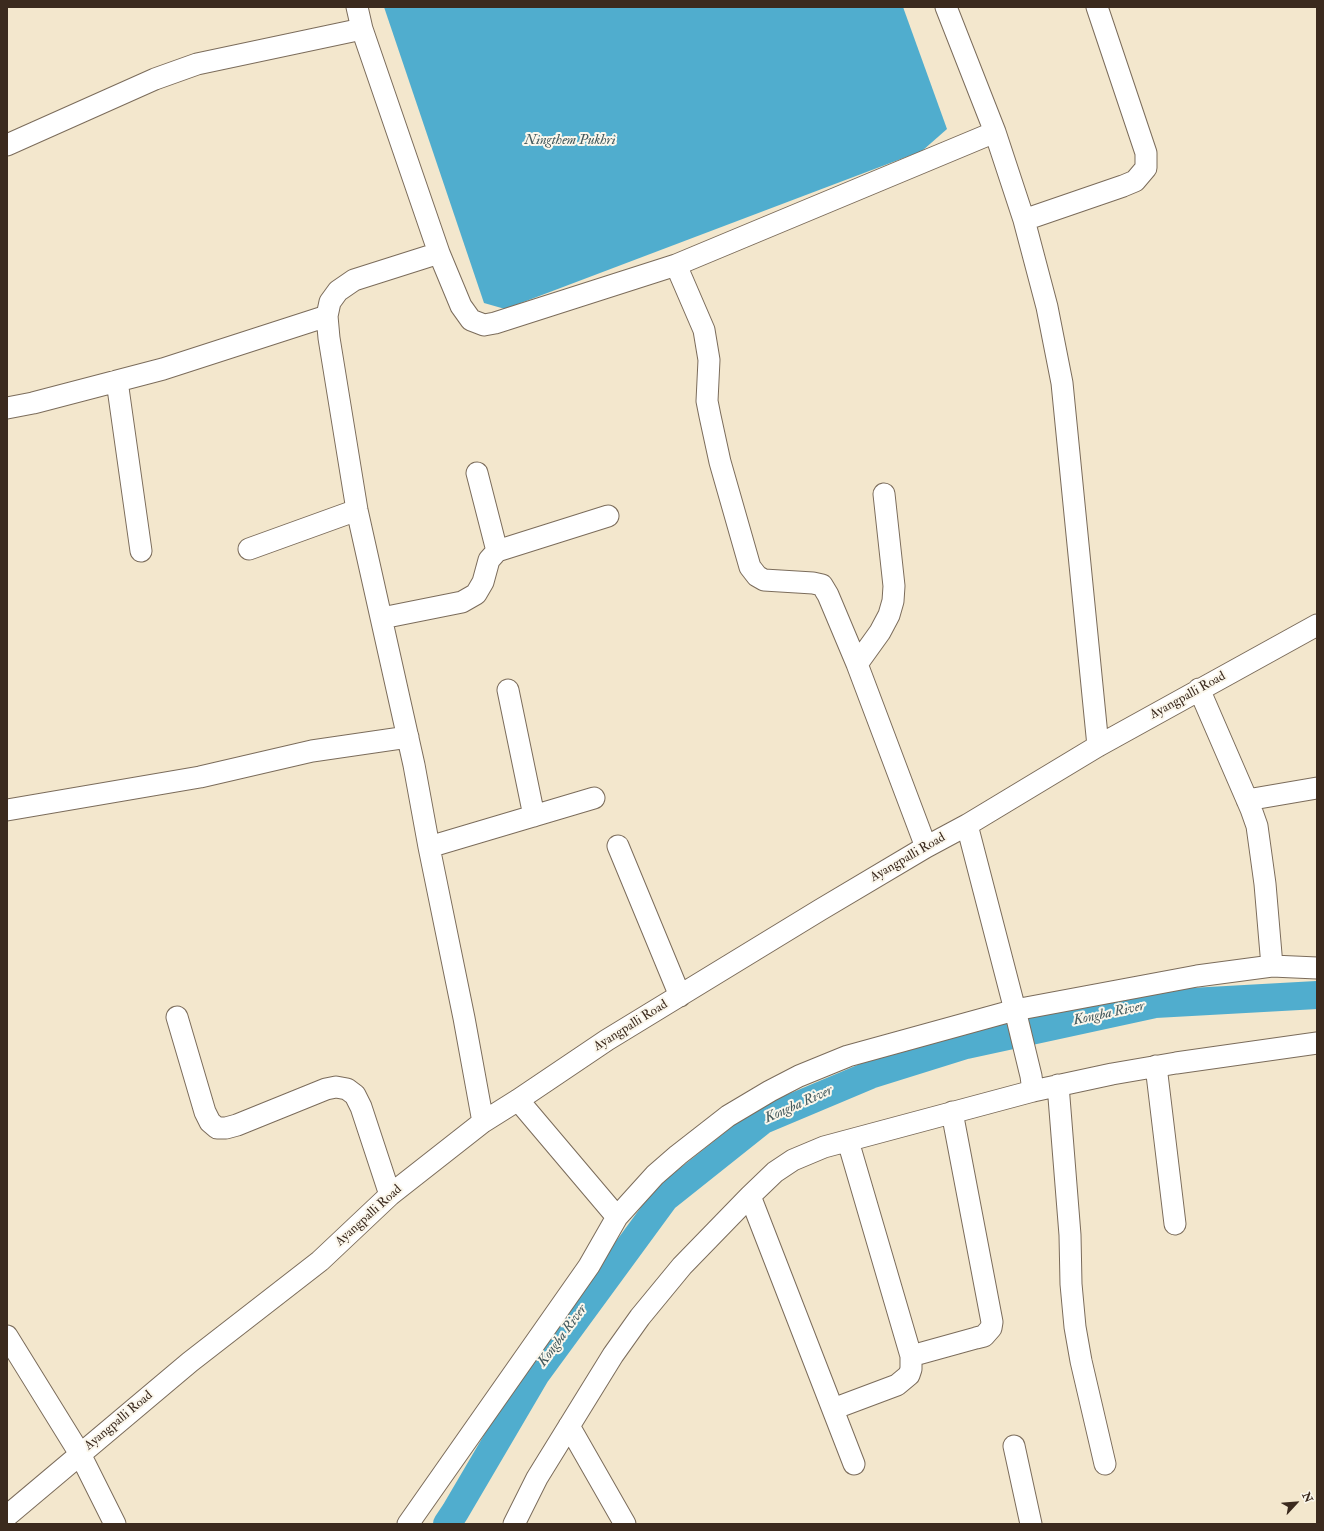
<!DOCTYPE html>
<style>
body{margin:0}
#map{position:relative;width:1324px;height:1531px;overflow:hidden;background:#f3e7cd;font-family:"IM FELL Double Pica",serif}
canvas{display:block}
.frame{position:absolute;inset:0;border:8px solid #3b2a1e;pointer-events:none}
.north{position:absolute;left:1276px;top:1483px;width:40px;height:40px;-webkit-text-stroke:3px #fbf7ec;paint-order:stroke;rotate:64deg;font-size:11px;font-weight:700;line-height:16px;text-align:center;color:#3b2a1e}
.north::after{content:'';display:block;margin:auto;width:14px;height:18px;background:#3b2a1e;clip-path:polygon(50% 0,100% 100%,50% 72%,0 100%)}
</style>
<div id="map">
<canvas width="1324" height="1531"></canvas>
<div class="frame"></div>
<div class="north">N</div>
</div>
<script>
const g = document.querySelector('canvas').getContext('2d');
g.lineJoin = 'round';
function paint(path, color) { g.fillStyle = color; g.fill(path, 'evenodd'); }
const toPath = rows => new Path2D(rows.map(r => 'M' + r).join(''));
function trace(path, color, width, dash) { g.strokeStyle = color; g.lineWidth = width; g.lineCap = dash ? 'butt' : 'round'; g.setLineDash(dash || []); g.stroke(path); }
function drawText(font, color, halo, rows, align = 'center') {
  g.font = font + ' "IM FELL Double Pica",serif'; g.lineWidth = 4; g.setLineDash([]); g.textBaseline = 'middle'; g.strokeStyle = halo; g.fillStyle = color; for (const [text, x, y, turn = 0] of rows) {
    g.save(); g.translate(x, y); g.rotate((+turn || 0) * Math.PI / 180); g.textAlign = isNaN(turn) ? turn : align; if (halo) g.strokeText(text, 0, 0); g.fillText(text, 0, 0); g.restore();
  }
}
const water = toPath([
 [384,7,903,7,947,129,922,151,505,309,484,303]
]);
const river = toPath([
 [447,1524,455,1512,536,1374,665,1198,763,1120,870,1075,966,1045,1155,1004,1317,995]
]);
const minor = toPath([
 [357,7,362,29,439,253,354,280,338,291,330,302,327,316,329,338,357,510,414,765,429,847,464,1018,483,1122],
 [946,7,995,132,1024,220,1047,307,1062,383,1098,746],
 [7,145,155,79,197,64,362,29],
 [1024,220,1123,186,1135,181,1146,168,1146,153,1097,7],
 [439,253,461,306,471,320,484,325,495,323,676,265,995,132],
 [676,265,704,330,709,360,707,401,710,416,720,462,750,567,757,576,764,580,813,583,822,585,828,595,857,664,926,847],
 [117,381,141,551],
 [7,408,33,403,163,369,327,316],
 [477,473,497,551],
 [249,549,357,510],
 [382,618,462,602,476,594,483,582,489,560,497,551,608,516],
 [857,664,880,632,889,615,893,601,894,586,884,494],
 [1199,689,1251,809,1257,826,1265,884,1272,966],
 [508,690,534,816],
 [1247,800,1317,788],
 [7,810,200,777,312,751,408,737],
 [967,825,1015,1010,1197,976,1272,966,1317,968],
 [618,846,680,996],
 [429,847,594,798],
 [177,1017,205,1112,210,1122,217,1128,226,1128,237,1125,326,1089,336,1087,347,1089,355,1095,361,1107,390,1195],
 [1156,1066,1175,1224],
 [1058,1085,1070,1235,1071,1284,1075,1327,1081,1361,1105,1464],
 [518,1100,617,1217],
 [750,1196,854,1464],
 [7,1336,80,1454,115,1524],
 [911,1356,976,1338,984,1336,991,1328,992,1322,952,1112],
 [833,1409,897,1385,909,1375,911,1369,911,1356,848,1141],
 [569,1426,625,1524],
 [1014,1446,1031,1524],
 [7,1516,190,1362,320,1261,390,1195,483,1122,518,1100,607,1040,820,910,926,847,967,825,1098,746,1317,625],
 [408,1524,589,1266,617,1217,655,1175,678,1155,728,1116,770,1091,799,1076,848,1056,1015,1010,1031,1076,1033,1091],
 [514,1524,537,1478,613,1355,640,1317,682,1266,750,1196,775,1172,793,1160,824,1147,1033,1091,1112,1074,1176,1063,1317,1043]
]);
const streetNames = [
 ["Ayangpalli Road",1188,696,-29],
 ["Ayangpalli Road",908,858,-30],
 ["Ayangpalli Road",631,1026,-32],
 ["Ayangpalli Road",369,1216,-42],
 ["Ayangpalli Road",119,1421,-40]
];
const waterNames = [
 ["Ningthem Pukhri",570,141],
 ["Kongba River",1109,1014,-12],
 ["Kongba River",799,1105,-24],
 ["Kongba River",563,1336,-54]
];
paint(water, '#50adce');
trace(river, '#50adce', 28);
trace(minor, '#7b6c5b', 23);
trace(minor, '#fff', 21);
drawText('13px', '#3b2a1e', '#fbf7ec', streetNames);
drawText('italic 14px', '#42585c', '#fbf7ec', waterNames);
</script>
